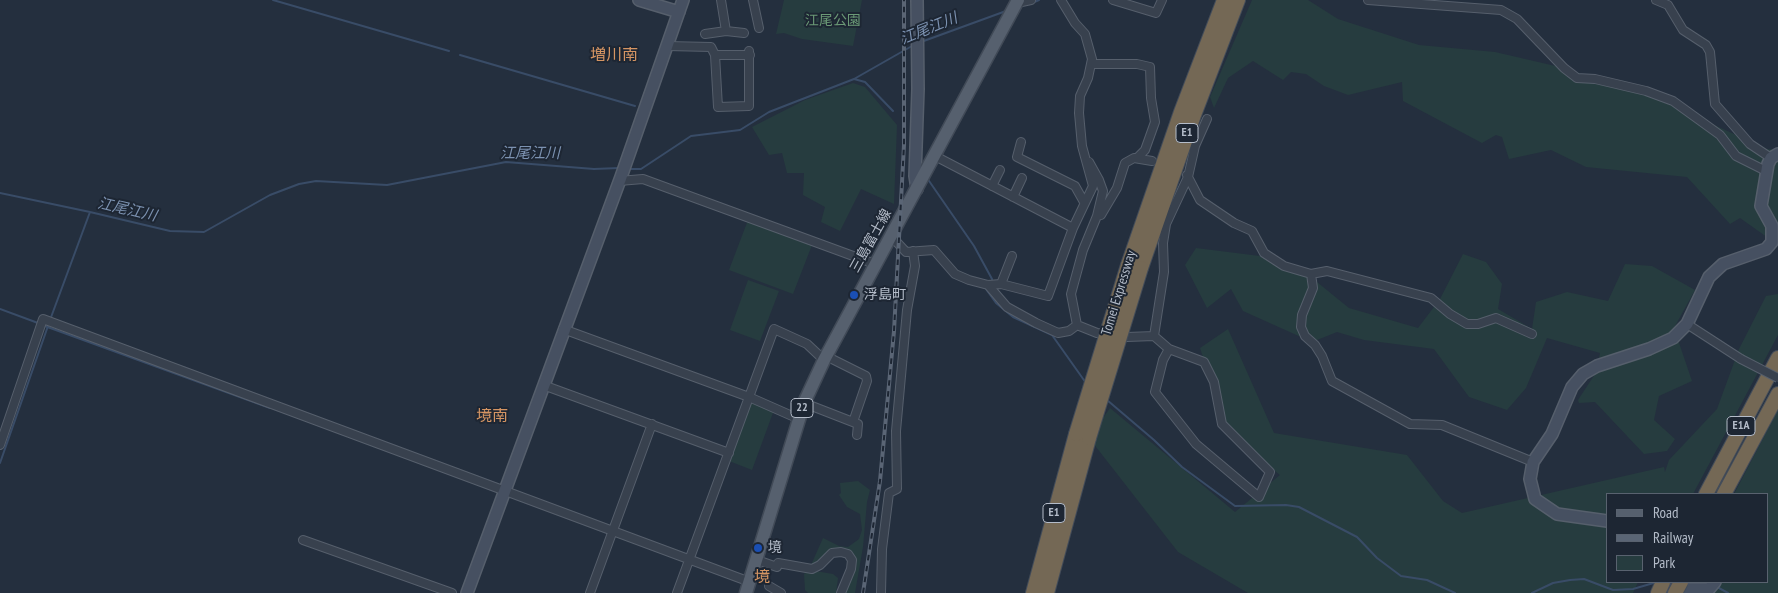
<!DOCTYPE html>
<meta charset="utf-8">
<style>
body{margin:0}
#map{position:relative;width:1778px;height:593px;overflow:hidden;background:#242f3e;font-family:"PT Sans Narrow",sans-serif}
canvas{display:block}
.legend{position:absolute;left:1606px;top:493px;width:162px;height:90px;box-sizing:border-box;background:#1d2633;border:1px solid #59626f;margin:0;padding:6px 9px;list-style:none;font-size:15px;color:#b4bcc9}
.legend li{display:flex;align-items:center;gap:10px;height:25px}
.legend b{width:25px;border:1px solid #59626f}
</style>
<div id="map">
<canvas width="1778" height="593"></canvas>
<ul class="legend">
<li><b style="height:6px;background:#56606e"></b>Road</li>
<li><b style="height:6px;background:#5a6575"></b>Railway</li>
<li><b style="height:14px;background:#263c3f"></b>Park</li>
</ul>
</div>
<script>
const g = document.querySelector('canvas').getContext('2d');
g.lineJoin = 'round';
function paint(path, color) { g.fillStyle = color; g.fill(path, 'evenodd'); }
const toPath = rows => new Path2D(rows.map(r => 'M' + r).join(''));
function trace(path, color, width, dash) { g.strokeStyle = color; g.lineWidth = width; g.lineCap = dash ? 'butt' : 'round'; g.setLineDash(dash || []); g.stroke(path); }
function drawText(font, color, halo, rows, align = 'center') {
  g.font = font + ' "PT Sans Narrow","Noto Sans JP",sans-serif'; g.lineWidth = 4; g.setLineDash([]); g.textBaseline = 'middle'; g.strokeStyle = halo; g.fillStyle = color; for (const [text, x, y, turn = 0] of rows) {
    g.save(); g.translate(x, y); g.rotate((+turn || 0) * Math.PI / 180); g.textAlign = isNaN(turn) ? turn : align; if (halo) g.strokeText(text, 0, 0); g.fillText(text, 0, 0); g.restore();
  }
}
const green = toPath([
 [784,0,862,0,853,46,802,39,784,33,776,34],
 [1252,0,1308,0,1338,19,1419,45,1495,52,1564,68,1657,99,1767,149,1778,150,1778,245,1740,218,1730,224,1687,177,1586,167,1551,150,1509,159,1502,137,1496,135,1482,143,1403,101,1402,82,1348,95,1324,86,1306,74,1291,72,1283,80,1253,61,1228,78,1214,108,1210,97],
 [853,83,865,87,897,125,894,204,861,189,840,231,821,222,825,207,803,195,804,173,787,173,782,153,769,155,752,127,805,100],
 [748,220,812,245,793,294,729,270],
 [1196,248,1260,256,1312,278,1349,308,1418,328,1440,299,1463,254,1486,262,1502,284,1498,309,1532,329,1536,302,1567,292,1608,301,1625,264,1652,266,1695,290,1674,328,1692,381,1659,396,1654,420,1675,439,1667,451,1644,454,1595,402,1579,403,1578,400,1597,371,1600,353,1547,338,1526,388,1507,410,1469,397,1434,349,1364,340,1337,332,1312,342,1243,311,1231,289,1207,308,1185,265],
 [748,280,779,291,760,341,730,330],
 [1778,294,1778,335,1693,494,1607,494,1607,582,1638,582,1633,593,1248,593,1178,552,1089,438,1110,408,1235,512,1280,475,1227,432,1200,348,1228,329,1274,433,1407,455,1443,501,1462,513,1664,467,1665,472,1669,460,1717,409,1739,349,1766,296],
 [750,402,774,410,752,470,729,461],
 [1778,410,1778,593,1693,593,1698,582,1767,582,1767,494,1734,494],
 [858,481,870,490,867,502,863,547,855,593,843,593,855,561,852,551,839,550,814,566,811,565,823,538,839,546,848,547,859,539,862,530,860,514,847,507,839,495,841,493,840,483],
 [809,570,833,574,838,578,836,593,808,593,805,590,804,574]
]);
const stream = toPath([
 [273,0,449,51],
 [1032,3,1039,0],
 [921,42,1006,11],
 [460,55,635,106],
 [854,79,865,82,893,111],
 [628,169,641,169,691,136,740,130,769,112,854,79,912,46],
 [927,178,974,246,992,279],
 [0,193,90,212,170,231,204,232,270,195,299,184,316,181,387,185,506,162,594,169,619,168],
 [986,289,996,303,1013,317,1052,335,1086,383],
 [0,309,38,323],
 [50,320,90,212],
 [42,325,270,408],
 [1107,400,1154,440,1182,467,1235,506,1286,505,1299,507,1357,537,1377,558,1401,576,1427,580,1455,593],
 [0,463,48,326],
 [1717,587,1728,593],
 [1532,593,1553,583,1570,580,1584,579,1613,590,1633,589,1657,582]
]);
const street = toPath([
 [721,0,726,31,744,33],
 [753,0,759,28],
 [1113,0,1156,13,1162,0],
 [1368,0,1501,10,1517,19,1564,68,1577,78,1595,79,1646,91,1673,101,1720,135,1736,156,1766,171],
 [1656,0,1668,5,1683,30,1706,45,1710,52,1715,104,1750,144,1771,158],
 [1017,3,1031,0],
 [705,34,726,31],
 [667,46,711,47,715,55,718,107,749,106,749,51],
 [715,55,750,55],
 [1091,64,1137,64,1150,67,1151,98,1155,122,1145,150,1137,158],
 [1021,142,1017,157,1075,186,1084,202],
 [935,156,1073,228],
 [1152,161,1134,158,1125,163,1117,188,1101,215,1097,216,1083,250,1071,294,1077,325,1097,333,1127,337,1154,336],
 [1089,162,1099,180,1103,191,1097,216],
 [1187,175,1200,200,1234,223,1252,231,1264,253,1284,266,1311,274,1327,271,1431,298,1450,314,1467,324,1478,324,1496,318,1532,334],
 [619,181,643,179,875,264],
 [992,186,1000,170],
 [1013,197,1022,178],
 [892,237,906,252,934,250,955,274,969,280,988,285,1001,284,1048,296,1073,228,1093,186,1082,146,1079,113,1080,96,1088,78,1092,59,1085,34,1075,23,1061,0],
 [1311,274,1313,288,1302,315,1301,327,1305,336,1315,345,1322,356,1332,381,1410,424,1442,425,1533,462],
 [1001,284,1012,256],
 [988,285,1007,307,1036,323,1058,333,1069,331,1077,325],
 [1687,324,1741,359],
 [563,329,749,397,799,419],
 [1169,349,1163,360,1155,392,1196,444,1259,497,1270,472,1222,424,1214,382,1204,362,1169,349,1154,336,1164,272,1163,243,1166,224,1188,177,1195,146,1207,119],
 [826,356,866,376,867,381,853,422],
 [543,385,729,453],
 [804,403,858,424,857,435],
 [0,445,43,319,750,582],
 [303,540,452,593],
 [757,560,777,567],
 [778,563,812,569,820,565,832,553,841,552,848,554,852,560,851,569,841,593],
 [769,586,781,593],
 [590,593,652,424],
 [677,593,774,329,807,344,824,360],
 [881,593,882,549,889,493,897,489,896,431,907,310,915,266,913,251]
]);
const secondary = toPath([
 [639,0,679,12],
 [917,0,918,89,915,176,917,189],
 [1607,521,1557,514,1535,499,1530,479,1533,462,1552,434,1572,387,1583,374,1597,366,1649,349,1673,338,1687,324,1709,277,1723,264,1766,249,1772,242,1772,226,1761,206,1768,164,1771,158,1778,154],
 [467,593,621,177,683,0],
 [1664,593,1672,589,1709,589,1715,582]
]);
const primary = toPath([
 [746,593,804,403,824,360,1018,0]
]);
const highway = toPath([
 [1128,265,1181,112,1224,0],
 [1141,268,1194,115,1238,0],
 [1706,494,1778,358],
 [1724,494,1778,394],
 [1033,593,1076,434],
 [1047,593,1089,438],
 [1658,593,1663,582]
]);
const rail = toPath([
 [863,593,880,481,894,331,904,145,904,0]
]);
const streetBridge = toPath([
 [1741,359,1778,378]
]);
const highwayBridge = toPath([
 [1076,434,1128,265],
 [1089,438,1141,268],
 [1675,593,1681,582]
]);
const markers = [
 [854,295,5,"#1a4fb4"],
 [758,548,5,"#1a4fb4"]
];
const shields = [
 [1187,133,22],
 [802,408,22],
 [1741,426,28],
 [1054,513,22]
];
const shieldNames = [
 ["E1",1187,133],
 ["22",802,408],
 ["E1A",1741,426],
 ["E1",1054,513]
];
const parkNames = [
 ["江尾公園",833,21]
];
const streetNames = [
 ["三島富士線",871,241,-61],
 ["Tomei Expressway",1119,293,-73]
];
const poiNames = [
 ["浮島町",864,295],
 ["境",768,548]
];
const waterNames = [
 ["江尾江川",929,29,-22],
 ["江尾江川",530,154],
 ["江尾江川",127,210,13]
];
const quarterNames = [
 ["増川南",614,55],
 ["境南",492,416],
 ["境",762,577]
];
paint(green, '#263c3f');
trace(stream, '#394c67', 2);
trace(street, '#565f6c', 10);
trace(secondary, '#565f6c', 14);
trace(primary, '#414a57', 15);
trace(highway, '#434c59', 16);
trace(street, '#38414e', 8);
trace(secondary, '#465061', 11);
trace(primary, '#56606e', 12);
trace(highway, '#746855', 14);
trace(rail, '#5a6575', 4);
trace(rail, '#1d2633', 2, [5.5]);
trace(streetBridge, '#565f6c', 10, []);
trace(highwayBridge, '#434c59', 16, []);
trace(streetBridge, '#38414e', 8);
trace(highwayBridge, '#746855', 14);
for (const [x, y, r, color] of markers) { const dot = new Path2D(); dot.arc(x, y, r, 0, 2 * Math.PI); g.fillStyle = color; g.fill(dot); trace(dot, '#1d2633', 2); }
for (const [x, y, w] of shields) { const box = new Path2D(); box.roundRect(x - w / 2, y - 9.5, w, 19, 4); g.fillStyle = '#1d2633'; g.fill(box); trace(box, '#b4bcc9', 1); }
drawText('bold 12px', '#b4bcc9', null, shieldNames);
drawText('14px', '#6b9a76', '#1d2633', parkNames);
drawText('14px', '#b4bcc9', '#1d2633', streetNames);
drawText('14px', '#b4bcc9', '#1d2633', poiNames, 'left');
drawText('italic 15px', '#7c92b1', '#1d2633', waterNames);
drawText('16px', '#d59563', '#1d2633', quarterNames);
</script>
